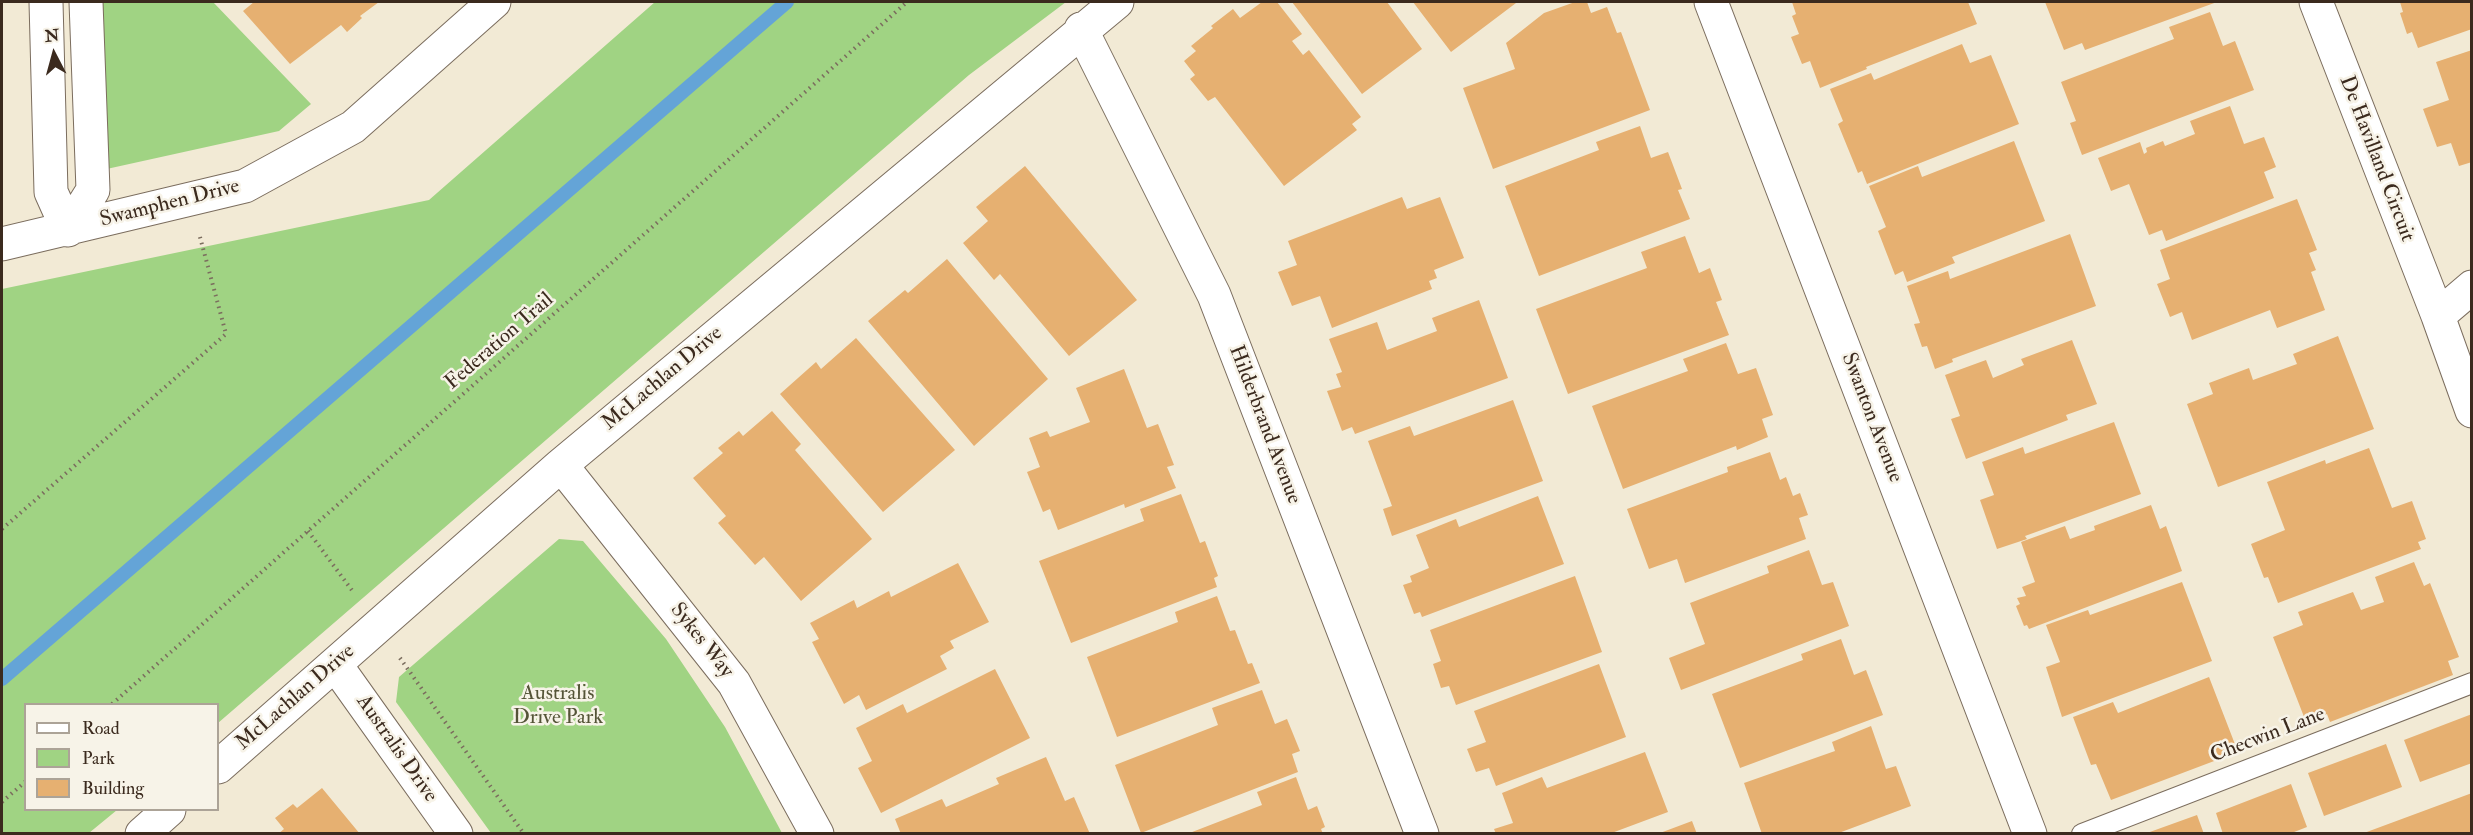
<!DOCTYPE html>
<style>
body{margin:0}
#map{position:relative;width:2473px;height:835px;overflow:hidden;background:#f2ead5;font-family:"IM FELL Double Pica",serif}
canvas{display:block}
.frame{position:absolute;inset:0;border:3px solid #3b2a1e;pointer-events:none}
.legend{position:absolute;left:24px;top:703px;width:195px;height:108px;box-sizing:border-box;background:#f7f3e8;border:2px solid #aca397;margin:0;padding:8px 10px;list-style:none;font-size:18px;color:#3b2a1e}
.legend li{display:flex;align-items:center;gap:12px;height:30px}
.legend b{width:30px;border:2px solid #aca397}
.north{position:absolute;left:24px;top:24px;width:60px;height:60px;-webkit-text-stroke:4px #f7f3e8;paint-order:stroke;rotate:354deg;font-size:16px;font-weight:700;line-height:24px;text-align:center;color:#3b2a1e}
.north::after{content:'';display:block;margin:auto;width:21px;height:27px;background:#3b2a1e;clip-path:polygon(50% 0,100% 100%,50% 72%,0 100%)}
</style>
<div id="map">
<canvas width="2473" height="835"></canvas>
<div class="frame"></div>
<ul class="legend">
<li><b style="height:8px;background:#fff"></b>Road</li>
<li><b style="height:16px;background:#a0d383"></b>Park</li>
<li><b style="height:16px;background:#e6b071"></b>Building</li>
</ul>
<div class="north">N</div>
</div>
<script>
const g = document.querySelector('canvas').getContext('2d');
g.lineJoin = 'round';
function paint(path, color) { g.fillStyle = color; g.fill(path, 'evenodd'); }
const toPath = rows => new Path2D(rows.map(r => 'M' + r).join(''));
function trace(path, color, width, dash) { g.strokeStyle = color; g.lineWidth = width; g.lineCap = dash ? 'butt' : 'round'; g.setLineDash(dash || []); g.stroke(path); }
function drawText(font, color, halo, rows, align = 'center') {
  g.font = font + ' "IM FELL Double Pica",serif'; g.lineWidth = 5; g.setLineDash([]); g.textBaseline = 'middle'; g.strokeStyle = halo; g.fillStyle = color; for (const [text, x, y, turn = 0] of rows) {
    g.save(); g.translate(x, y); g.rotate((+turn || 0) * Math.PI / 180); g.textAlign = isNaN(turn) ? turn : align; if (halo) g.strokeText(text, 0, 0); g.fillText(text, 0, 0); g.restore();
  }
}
const green = toPath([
 [86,2,213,2,311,104,279,131,93,172],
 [655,2,1066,2,969,75,218,723,218,704,26,704,26,810,117,810,89,833,2,833,2,289,429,200],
 [559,539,583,541,666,639,725,727,782,833,491,833,396,702,399,677]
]);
const stream = toPath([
 [2,679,787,2]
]);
const building = toPath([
 [254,2,379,2,360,16,362,18,347,32,341,25,290,64,243,11],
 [1262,2,1277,2,1302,34,1292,41,1303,55,1309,50,1361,117,1352,124,1357,130,1284,186,1215,97,1208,101,1190,79,1195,75,1184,61,1196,51,1191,46,1213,28,1211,26,1233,9,1240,18],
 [1292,2,1387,2,1422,49,1362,94],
 [1413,2,1514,2,1516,3,1451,52],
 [1575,2,1587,2,1591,13,1607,7,1617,33,1621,32,1650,110,1493,169,1463,88,1515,69,1506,43,1544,13],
 [1792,2,1968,2,1977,24,1866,67,1867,69,1820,88,1810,61,1802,64,1791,37,1799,34,1792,16,1796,14],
 [2045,2,2217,2,2085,50,2082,43,2064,50],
 [2400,2,2472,2,2472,29,2418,48,2412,32,2407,34,2400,13,2403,12],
 [2210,12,2223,46,2235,41,2254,90,2082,155,2070,123,2076,121,2061,82,2174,39,2169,27],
 [1962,44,1970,63,1991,55,2019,124,1867,184,1862,171,1858,173,1838,124,1843,121,1830,89,1871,73,1874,80],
 [2472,50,2472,162,2459,166,2451,143,2437,147,2423,109,2449,100,2436,62],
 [2230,106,2244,144,2264,137,2276,167,2264,172,2274,198,2166,241,2162,230,2149,235,2129,184,2111,191,2098,158,2140,142,2144,154,2147,152,2146,148,2163,141,2165,146,2195,134,2190,121],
 [1640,126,1651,158,1668,152,1682,189,1678,190,1690,219,1539,276,1505,186,1599,150,1596,142],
 [2014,141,2045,221,1952,257,1955,263,1907,282,1903,271,1895,275,1878,231,1886,227,1869,186,1918,166,1922,177],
 [1025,166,1137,300,1069,356,1000,274,994,280,963,243,988,221,976,207],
 [1402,197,1407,209,1440,197,1464,258,1434,270,1437,278,1429,281,1432,289,1332,328,1320,296,1292,306,1278,272,1297,265,1288,241],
 [2297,199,2317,250,2309,253,2316,270,2311,272,2325,310,2277,328,2270,310,2192,340,2182,312,2170,317,2157,284,2170,279,2160,250],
 [2070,234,2096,306,1952,359,1953,362,1935,369,1927,346,1922,347,1914,324,1920,323,1907,286,1948,271,1950,279],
 [1685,236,1699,273,1710,268,1722,300,1716,302,1729,335,1568,394,1536,309,1647,268,1641,252],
 [947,259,1048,379,974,446,868,321,905,290,908,293],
 [1479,300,1508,378,1355,434,1352,427,1342,431,1327,391,1341,387,1336,374,1342,372,1329,339,1377,322,1387,350,1437,331,1432,318],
 [2338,336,2374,429,2218,487,2187,404,2213,394,2209,383,2249,368,2253,380,2297,364,2293,354],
 [856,338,955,450,883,512,780,394,816,362,821,369],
 [2072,340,2097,404,2066,415,2068,420,1966,459,1951,419,1960,416,1945,375,1986,360,1993,378,2024,365,2021,359],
 [1726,343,1738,374,1756,368,1773,415,1762,419,1768,437,1737,450,1736,446,1623,489,1592,406,1688,371,1683,359],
 [1124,369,1147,428,1158,424,1174,465,1167,467,1176,488,1125,508,1124,504,1058,530,1050,509,1043,512,1027,472,1040,467,1029,438,1047,431,1050,437,1090,422,1076,388],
 [1513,400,1543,481,1392,536,1383,509,1392,506,1368,441,1410,426,1414,436],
 [772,411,801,444,795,450,872,539,801,601,764,557,755,565,718,523,726,516,693,478,723,453,718,448,739,431,743,436],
 [2114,422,2141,494,2025,536,2027,539,1997,549,1980,500,1994,495,1982,462,2023,447,2025,454],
 [2369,448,2392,508,2412,501,2426,539,2418,542,2421,549,2278,603,2268,577,2264,578,2251,544,2285,530,2267,482,2325,460,2326,464],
 [1770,452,1780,480,1786,477,1793,496,1800,493,1808,515,1799,518,1806,539,1685,583,1677,559,1649,569,1627,509,1728,472,1727,467],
 [1181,494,1200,543,1205,541,1218,576,1214,578,1217,587,1071,643,1039,561,1144,521,1140,509],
 [1538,496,1564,564,1422,617,1420,612,1414,614,1403,585,1412,582,1410,576,1429,568,1416,535,1456,519,1459,527],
 [2151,505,2160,529,2166,526,2182,571,2029,629,2027,625,2024,626,2016,606,2020,604,2017,598,2026,596,2022,587,2035,582,2021,542,2065,526,2070,539,2095,530,2094,526],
 [1809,550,1822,585,1833,582,1849,626,1681,690,1669,658,1705,644,1690,603,1769,573,1767,566],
 [2414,562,2424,586,2430,583,2459,657,2448,661,2453,675,2330,722,2327,714,2306,722,2273,637,2303,625,2298,612,2353,592,2361,610,2384,602,2375,577],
 [958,563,989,622,950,641,954,648,940,656,947,669,866,710,859,695,844,704,812,642,819,639,810,623,854,600,857,608,889,591,891,597],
 [1575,576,1602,652,1456,705,1449,686,1441,688,1433,664,1441,661,1430,630],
 [2182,582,2212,661,2062,717,2046,667,2060,662,2046,625,2088,610,2090,615],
 [1217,596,1230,631,1235,630,1248,664,1252,663,1260,683,1117,737,1087,657,1178,622,1175,612],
 [1841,639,1854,675,1866,670,1883,715,1740,768,1712,694,1803,660,1801,654],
 [1599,664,1626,737,1496,786,1489,768,1476,772,1467,749,1486,742,1474,711],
 [995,669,1030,738,881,813,858,768,872,761,856,728,903,704,907,713],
 [2209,677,2238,752,2111,800,2096,764,2091,765,2073,717,2113,702,2118,713],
 [1262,690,1275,724,1287,719,1300,751,1292,754,1298,772,1141,833,1115,765,1218,725,1212,708],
 [2472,714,2472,763,2420,782,2404,740],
 [1871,726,1886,769,1896,766,1911,806,1836,834,1762,834,1744,783,1835,751,1832,742],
 [2386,744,2402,787,2324,816,2308,773],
 [1645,752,1668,812,1609,834,1496,834,1494,829,1513,823,1502,793,1542,777,1547,788],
 [1046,757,1065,801,1074,797,1090,834,901,834,895,819,942,799,946,807,999,784,996,778],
 [1296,777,1308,810,1317,806,1325,827,1321,829,1323,834,1187,834,1262,805,1257,792],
 [2291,784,2307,827,2289,834,2223,834,2216,813],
 [322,788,360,834,278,834,284,829,275,818,293,804,297,808],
 [2472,793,2472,834,2364,834,2364,833],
 [2197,815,2204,834,2147,834,2147,833],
 [1692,821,1697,834,1660,834,1660,833]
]);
const path = toPath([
 [2,529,226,334,200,237],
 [308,531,354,593],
 [400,658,524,834],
 [112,704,907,2],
 [2,802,26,781]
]);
const service = toPath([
 [2082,834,2472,683]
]);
const minor = toPath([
 [46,2,51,192,68,230],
 [1711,2,2030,834],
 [2316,2,2438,316,2472,411],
 [1081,29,1214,295,1422,834],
 [68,230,93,190,86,2],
 [2,244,245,186,353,127,494,2],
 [2438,316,2472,287],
 [561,465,734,683,817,834],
 [335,664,456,834],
 [218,767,561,465,1117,2],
 [142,834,169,810]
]);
const streetNames = [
 ["De Havilland Circuit",2376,159,69],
 ["Swamphen Drive",170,204,-14],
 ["Federation Trail",500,342,-41],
 ["McLachlan Drive",663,379,-40],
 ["Swanton Avenue",1871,418,69],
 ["Hilderbrand Avenue",1264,425,69],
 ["Sykes Way",701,641,52],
 ["McLachlan Drive",296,698,-41],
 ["Checwin Lane",2268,736,-21],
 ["Australis Drive",396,749,55]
];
const parkNames = [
 ["Australis",558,694],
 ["Drive Park",558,718]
];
paint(green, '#a0d383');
trace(stream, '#64a4d7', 14);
paint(building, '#e6b071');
trace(service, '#7b6d5e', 22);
trace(minor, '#7b6d5e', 35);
trace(path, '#7b6d5e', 4, [1.5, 4.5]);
trace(service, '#fff', 20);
trace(minor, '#fff', 33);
drawText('21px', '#3b2a1e', '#f7f3e8', streetNames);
drawText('21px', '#545437', '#f7f3e8', parkNames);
</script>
